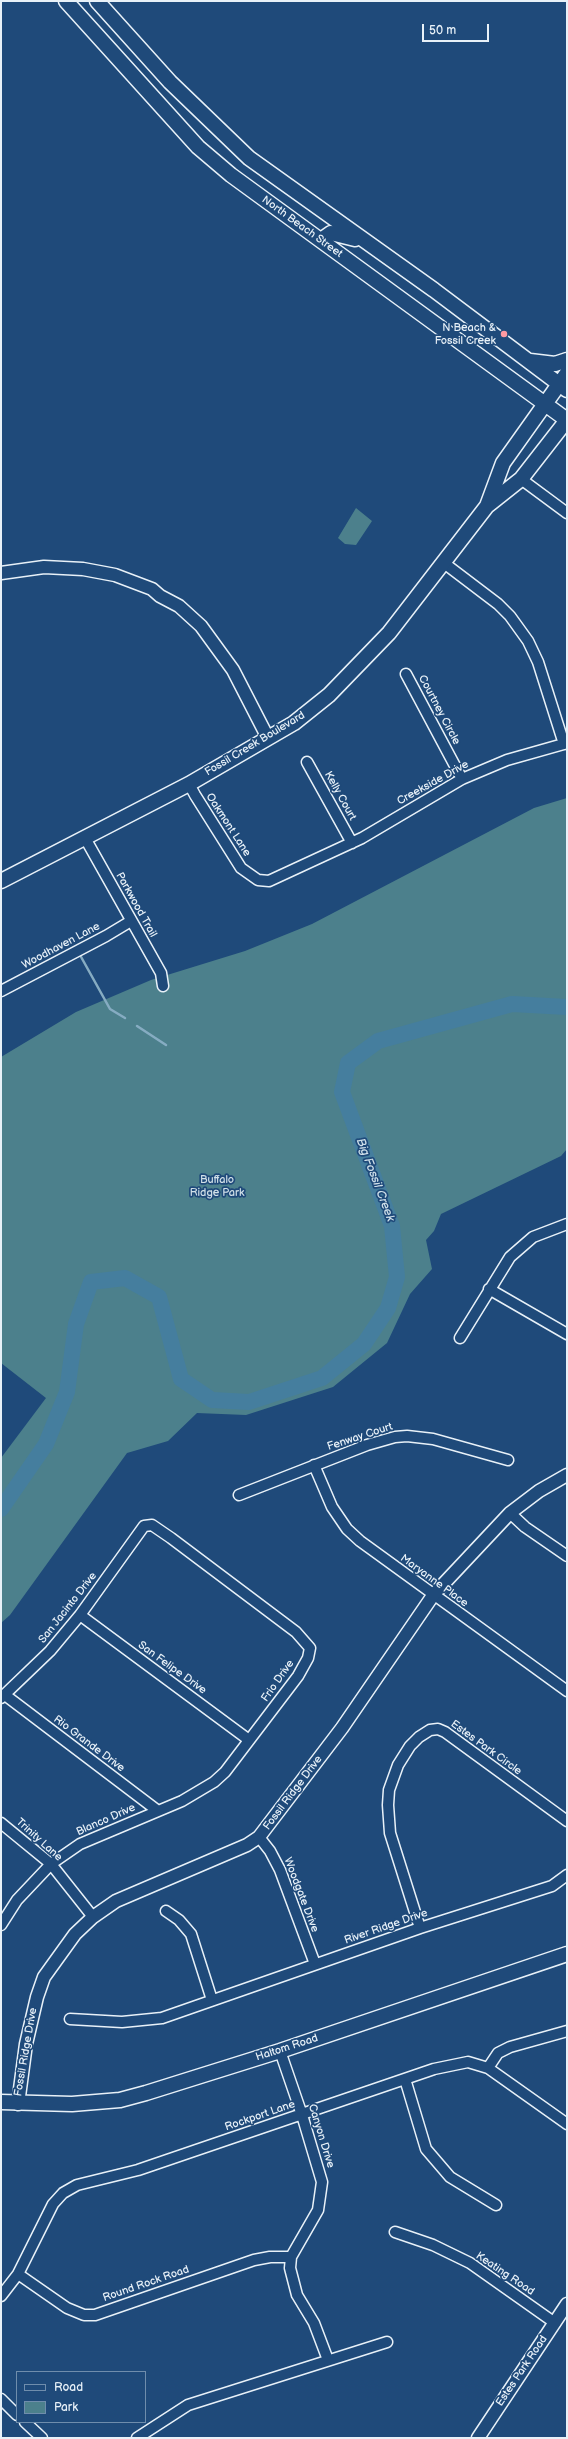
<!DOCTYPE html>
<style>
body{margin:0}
#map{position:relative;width:568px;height:2439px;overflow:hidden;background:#1f4a7a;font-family:"Balsamiq Sans",sans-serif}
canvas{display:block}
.frame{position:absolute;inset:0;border:2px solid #e8f1f8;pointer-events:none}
.legend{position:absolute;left:16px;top:2371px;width:130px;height:52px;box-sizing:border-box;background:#1f4a7a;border:1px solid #6f8dac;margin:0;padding:5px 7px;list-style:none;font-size:12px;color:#e8f1f8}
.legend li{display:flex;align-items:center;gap:8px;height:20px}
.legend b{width:20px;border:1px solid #6f8dac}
.scale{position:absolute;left:422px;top:24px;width:67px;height:18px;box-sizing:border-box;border:2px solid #e8f1f8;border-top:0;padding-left:5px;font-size:12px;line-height:14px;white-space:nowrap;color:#e8f1f8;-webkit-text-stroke:3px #1f4a7a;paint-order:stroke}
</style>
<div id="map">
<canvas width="568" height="2439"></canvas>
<div class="frame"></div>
<ul class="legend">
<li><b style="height:5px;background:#1f4a7a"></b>Road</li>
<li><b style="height:11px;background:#4c808c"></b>Park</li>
</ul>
<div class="scale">50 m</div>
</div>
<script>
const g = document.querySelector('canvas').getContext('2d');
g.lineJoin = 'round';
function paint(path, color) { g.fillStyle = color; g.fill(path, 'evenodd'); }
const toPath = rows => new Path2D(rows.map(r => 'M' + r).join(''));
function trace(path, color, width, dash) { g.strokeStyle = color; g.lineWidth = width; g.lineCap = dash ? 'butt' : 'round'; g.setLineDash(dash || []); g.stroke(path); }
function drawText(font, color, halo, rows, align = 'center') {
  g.font = font + ' "Balsamiq Sans",sans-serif'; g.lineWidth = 3.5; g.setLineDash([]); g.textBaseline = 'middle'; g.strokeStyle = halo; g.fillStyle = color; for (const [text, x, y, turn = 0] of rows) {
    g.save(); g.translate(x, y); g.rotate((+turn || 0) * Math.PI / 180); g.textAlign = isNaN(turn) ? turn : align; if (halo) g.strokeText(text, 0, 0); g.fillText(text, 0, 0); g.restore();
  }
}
const green = toPath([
 [356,508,372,521,356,545,345,544,338,538],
 [567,798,567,1149,561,1156,441,1214,434,1231,426,1240,432,1269,410,1294,387,1343,333,1387,246,1415,197,1413,168,1441,127,1453,10,1615,1,1623,1,1458,46,1398,1,1363,1,1057,76,1012,151,980,245,951,312,924,534,808]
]);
const stream = toPath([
 [80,955,110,1009,125,1018],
 [137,1026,166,1045]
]);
const river = toPath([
 [1,1509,46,1444,67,1392,76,1324,91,1282,125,1278,159,1297,181,1379,212,1400,249,1402,322,1378,364,1344,388,1308,397,1277,392,1226,342,1092,348,1063,378,1041,512,1004,567,1007]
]);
const minor = toPath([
 [521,479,567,513],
 [444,563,498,604,510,616,528,641,538,662,564,744],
 [406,674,462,779],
 [307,762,352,843],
 [189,784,195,795,241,868,258,880,269,881,362,838,462,779,507,760,567,743],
 [85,838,161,973,163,986],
 [1,991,106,936,131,921],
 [489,1289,567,1334],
 [460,1338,510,1257,533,1237,567,1224],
 [314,1465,332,1507,347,1529,360,1541,567,1691],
 [239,1495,367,1445,395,1437,407,1436,433,1439,508,1460],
 [510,1513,525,1527,567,1556],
 [80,1615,249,1740],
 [5,1695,158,1811],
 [1,1698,50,1651,80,1615,144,1526,152,1525,171,1538,296,1632,310,1648,308,1658,298,1676,225,1772,214,1782,182,1801,80,1844,51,1864,17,1900,1,1925],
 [1,1823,51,1864,93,1917],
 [259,1837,270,1851,280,1870,315,1964],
 [166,1911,179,1920,191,1934,212,2000],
 [420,1928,390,1833,388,1805,389,1790,398,1765,410,1746,419,1737,430,1730,438,1729,445,1732,567,1821],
 [70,2019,122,2022,162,2018,420,1928,552,1886,567,1875],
 [280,2051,302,2115,322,2182,318,2210,291,2257,290,2268,297,2295,314,2323,328,2360],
 [488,2068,498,2053,510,2047,567,2031],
 [405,2079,426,2149,450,2177,496,2205],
 [395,2232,433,2245,470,2263,555,2323],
 [18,2274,67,2308,84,2315,95,2315,254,2260,270,2257,291,2257],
 [1,2296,18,2274,53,2204,63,2193,77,2185,138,2170,434,2069,468,2062,488,2068,567,2124],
 [1,2399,17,2415],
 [25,2422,42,2438],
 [137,2438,188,2405,387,2342]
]);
const tertiary = toPath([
 [1,573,44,567,83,569,115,575,152,589,160,596,179,606,201,626,233,670,268,738],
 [18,2104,26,2044,37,1997,44,1977,75,1934,93,1917,116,1901,247,1845,259,1837,342,1728,434,1594,510,1513,539,1491,567,1475],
 [478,2438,567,2304]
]);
const secondary = toPath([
 [66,1,198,147,231,175,567,420],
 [97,1,170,82,249,158,434,290,567,390],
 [321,240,331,233,355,239],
 [530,361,555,364,567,360],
 [487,506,503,463,567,373],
 [1,881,189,784,294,723,329,695,389,633,487,506,521,479,567,420],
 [1,2102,72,2104,120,2100,146,2093,280,2051,567,1954]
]);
const markers = [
 [504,334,4,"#ff9aa2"]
];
const streetNames = [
 ["North Beach Street",302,227,36],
 ["Courtney Circle",439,710,62],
 ["Fossil Creek Boulevard",255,744,-31],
 ["Creekside Drive",433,783,-29],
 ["Kelly Court",340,796,61],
 ["Oakmont Lane",228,825,57],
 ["Parkwood Trail",136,905,61],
 ["Woodhaven Lane",61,946,-28],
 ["Fenway Court",360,1437,-18],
 ["Maryanne Place",434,1581,36],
 ["San Jacinto Drive",68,1608,-52],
 ["San Felipe Drive",172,1668,36],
 ["Frio Drive",278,1681,-55],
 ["Rio Grande Drive",89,1744,37],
 ["Estes Park Circle",486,1748,36],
 ["Fossil Ridge Drive",293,1793,-53],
 ["Blanco Drive",106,1820,-24],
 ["Trinity Lane",39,1840,42],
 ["Woodgate Drive",301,1895,69],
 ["River Ridge Drive",386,1927,-19],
 ["Haltom Road",287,2048,-18],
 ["Fossil Ridge Drive",26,2052,-80],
 ["Rockport Lane",260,2116,-19],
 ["Canyon Drive",321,2136,73],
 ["Keating Road",505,2274,34],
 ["Round Rock Road",146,2284,-19],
 ["Estes Park Road",522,2371,-56]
];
const poiNames = [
 ["N Beach &",496,328],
 ["Fossil Creek",496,341]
];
const parkNames = [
 ["Buffalo",217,1180],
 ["Ridge Park",217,1193]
];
const waterNames = [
 ["Big Fossil Creek",375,1180,69]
];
paint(green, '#4c808c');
trace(stream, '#86acc2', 2.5);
trace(river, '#457e9e', 16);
trace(minor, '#e8f1f8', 13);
trace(tertiary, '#e8f1f8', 15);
trace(secondary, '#e8f1f8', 17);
trace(minor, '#1f4a7a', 10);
trace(tertiary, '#1f4a7a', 12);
trace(secondary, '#1f4a7a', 14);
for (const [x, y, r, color] of markers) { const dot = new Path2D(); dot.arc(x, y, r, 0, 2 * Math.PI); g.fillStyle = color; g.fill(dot); trace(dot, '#1f4a7a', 1.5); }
drawText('11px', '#e8f1f8', '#1f4a7a', streetNames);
drawText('11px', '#e8f1f8', '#1f4a7a', poiNames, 'right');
drawText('11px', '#d1e0e8', '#1f4a7a', parkNames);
drawText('italic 12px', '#d0e0ea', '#1f4a7a', waterNames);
</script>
